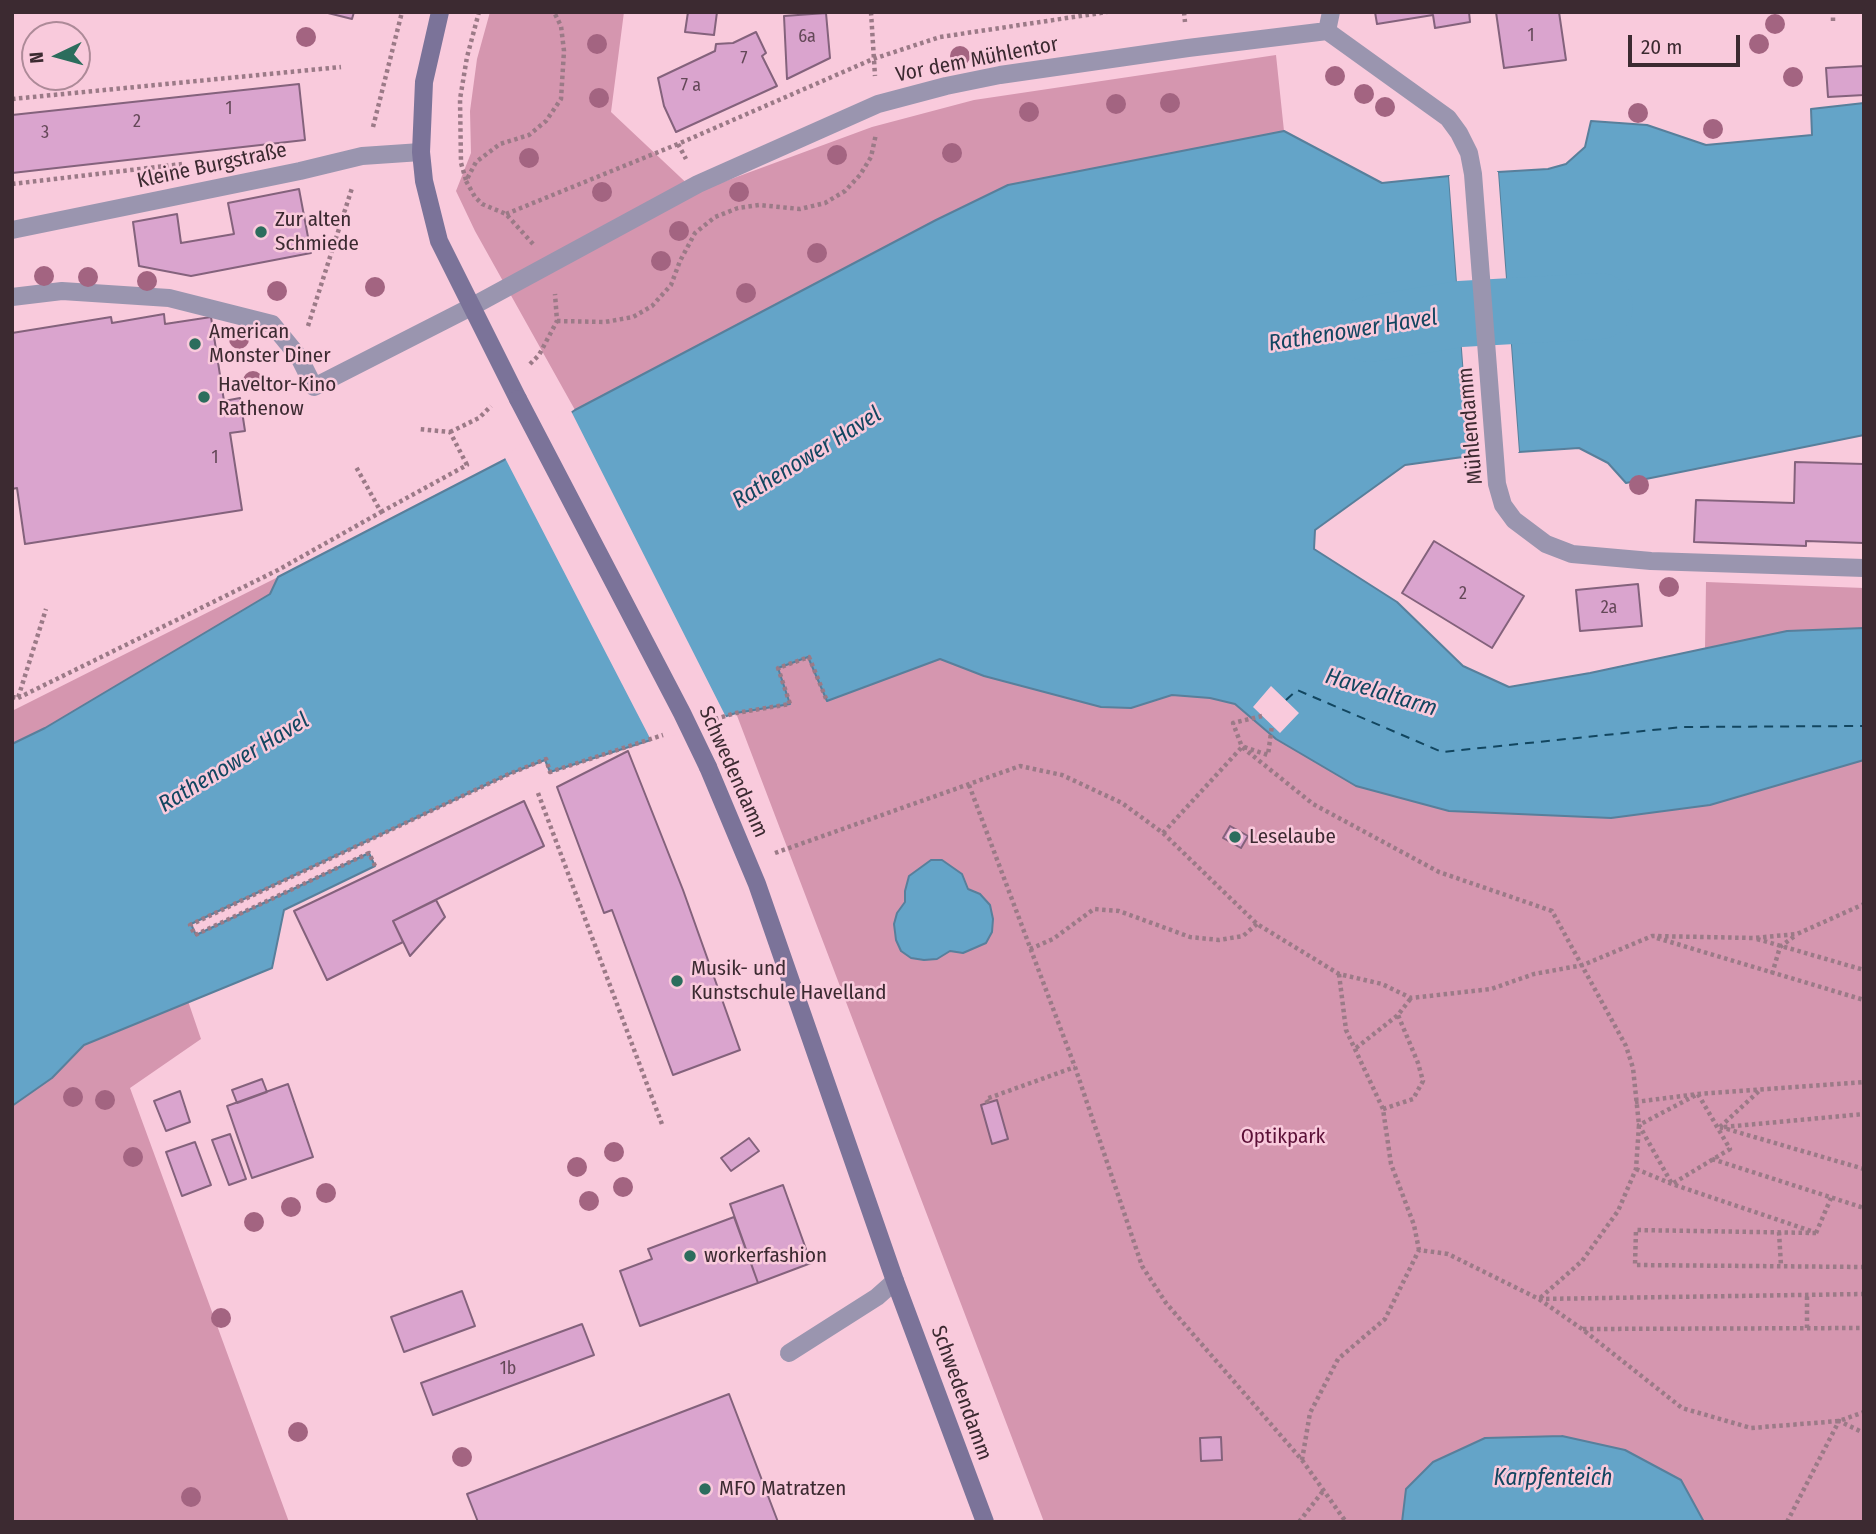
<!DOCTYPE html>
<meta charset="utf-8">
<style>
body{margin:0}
#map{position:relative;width:1876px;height:1534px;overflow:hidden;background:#f9cadc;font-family:"Fira Sans Condensed",sans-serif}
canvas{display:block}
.frame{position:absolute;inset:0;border:14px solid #3c2a31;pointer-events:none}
.north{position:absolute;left:21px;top:21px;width:70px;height:70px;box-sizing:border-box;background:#f9cadc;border:2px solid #ad8a98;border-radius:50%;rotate:265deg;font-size:19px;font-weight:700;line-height:28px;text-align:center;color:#3c2a31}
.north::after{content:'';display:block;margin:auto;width:24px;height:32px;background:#2c6d5d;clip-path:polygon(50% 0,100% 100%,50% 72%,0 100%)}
.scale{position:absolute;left:1628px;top:35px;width:112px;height:32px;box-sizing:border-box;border:4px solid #3c2a31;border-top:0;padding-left:9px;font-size:21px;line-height:24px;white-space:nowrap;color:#3c2a31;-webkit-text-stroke:5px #f9cadc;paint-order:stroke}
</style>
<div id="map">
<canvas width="1876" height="1534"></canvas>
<div class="frame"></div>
<div class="north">N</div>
<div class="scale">20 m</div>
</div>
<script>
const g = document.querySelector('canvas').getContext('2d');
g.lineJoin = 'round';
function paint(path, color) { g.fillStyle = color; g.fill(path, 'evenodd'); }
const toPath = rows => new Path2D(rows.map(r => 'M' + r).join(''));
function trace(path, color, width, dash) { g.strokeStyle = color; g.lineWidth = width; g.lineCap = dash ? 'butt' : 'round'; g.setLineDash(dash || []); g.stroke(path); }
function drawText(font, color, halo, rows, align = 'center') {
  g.font = font + ' "Fira Sans Condensed",sans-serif'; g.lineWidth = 5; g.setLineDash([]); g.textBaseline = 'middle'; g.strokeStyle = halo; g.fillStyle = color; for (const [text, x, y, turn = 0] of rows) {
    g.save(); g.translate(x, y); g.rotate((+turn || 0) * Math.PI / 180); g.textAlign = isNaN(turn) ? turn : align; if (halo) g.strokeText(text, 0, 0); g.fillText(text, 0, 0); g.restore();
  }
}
const green = toPath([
 [490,12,624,12,611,112,696,192,872,127,974,100,1276,55,1284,131,1008,185,936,220,575,410,475,231,456,191,471,153,470,111,477,59],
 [278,577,270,594,45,728,12,744,12,711],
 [1706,582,1864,588,1864,628,1787,631,1705,648],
 [809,657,827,701,940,659,984,676,1101,707,1131,707,1172,695,1210,698,1235,704,1276,739,1356,786,1449,811,1611,818,1710,805,1864,760,1864,1522,1704,1522,1680,1480,1406,1489,1402,1522,1044,1522,736,713,790,704,778,668],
 [188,1001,201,1039,130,1088,289,1522,12,1522,12,1106,52,1078,84,1045]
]);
const water = toPath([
 [1864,103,1864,435,1626,483,1608,463,1579,448,1519,452,1498,172,1548,169,1566,164,1585,147,1591,121,1647,125,1706,145,1812,135,1811,109,1864,103],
 [1284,131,1382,183,1449,176,1470,456,1405,465,1315,530,1314,549,1397,602,1463,666,1509,687,1590,673,1787,631,1864,628,1864,760,1710,805,1611,818,1449,811,1356,786,1276,739,1235,704,1210,698,1172,695,1131,708,1101,707,984,676,940,659,827,701,808,657,778,668,790,704,736,713,550,772,545,760,509,774,191,924,196,935,369,853,375,866,284,910,272,968,84,1045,52,1078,12,1106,12,744,45,728,270,594,278,577,504,460,575,410,936,220,1008,185,1284,131],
 [931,860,942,860,962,874,968,889,980,894,990,905,993,919,992,932,986,943,963,953,950,951,937,959,924,960,911,958,901,951,896,940,894,924,897,913,905,902,905,891,909,876,931,860],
 [1562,1436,1625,1450,1681,1480,1704,1522,1402,1522,1406,1489,1433,1462,1485,1438,1562,1436]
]);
const pier = toPath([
 [1494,172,1498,172,1519,452,1515,453],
 [1449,176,1452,176,1474,455,1470,456],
 [570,409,727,719,652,742,504,456],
 [1271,686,1299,713,1280,733,1253,707]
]);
const river = toPath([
 [1370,329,1460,314,1600,306]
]);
const ferry = toPath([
 [1286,700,1297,690,1442,752,1682,727,1864,726]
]);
const building = toPath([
 [324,12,354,12,352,19,324,12],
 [688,12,717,12,714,35,685,32,688,12],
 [1375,12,1469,12,1470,22,1435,28,1433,15,1377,24,1375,12],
 [1496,12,1559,12,1566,60,1504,68,1496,12],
 [826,13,830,58,787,79,784,16,826,13],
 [756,32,766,53,762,56,777,86,676,132,664,106,658,78,715,51,716,44,733,43,756,32],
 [1864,66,1864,95,1828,97,1826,68,1864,66],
 [299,84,305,140,12,173,12,115,299,84],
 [299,189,311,253,191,276,139,266,133,222,177,214,181,243,234,234,228,203,299,189],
 [164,314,165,324,211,317,224,401,240,398,245,431,230,433,242,510,25,544,17,488,12,489,12,333,111,317,112,323,164,314],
 [1795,462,1864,464,1864,543,1806,541,1806,546,1694,542,1696,500,1794,503,1795,462],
 [1434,541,1524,596,1492,648,1402,593,1434,541],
 [1638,584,1642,626,1580,631,1576,590,1638,584],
 [628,751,683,890,740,1050,673,1075,612,910,604,913,557,787,628,751],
 [524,801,544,846,393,921,403,942,327,980,294,911,524,801],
 [1230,826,1248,836,1241,848,1223,838,1230,826],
 [436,900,445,917,410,956,393,921,436,900],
 [262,1079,267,1092,237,1103,232,1090,262,1079],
 [288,1084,313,1157,252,1178,227,1106,288,1084],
 [180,1091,190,1122,166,1131,154,1101,180,1091],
 [997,1100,1008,1139,992,1144,981,1105,997,1100],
 [230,1134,246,1179,229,1185,212,1140,230,1134],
 [749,1138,759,1151,731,1171,721,1158,749,1138],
 [195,1142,211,1185,182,1196,166,1152,195,1142],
 [783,1185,811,1263,758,1283,730,1204,783,1185],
 [734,1217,758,1283,640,1326,620,1271,652,1259,648,1249,734,1217],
 [462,1291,475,1326,404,1352,391,1317,462,1291],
 [582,1324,594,1355,433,1415,421,1383,582,1324],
 [729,1394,778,1522,478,1522,467,1494,729,1394],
 [1221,1437,1222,1460,1201,1461,1200,1438,1221,1437]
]);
const path = toPath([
 [871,12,875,76],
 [1184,12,1185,22],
 [1833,21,1833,12],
 [12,99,341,67],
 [373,127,402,12],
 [678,144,686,159],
 [466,180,461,163,460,99,467,57,479,12],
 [12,184,182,164],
 [506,214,678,144,873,59,940,37,1107,12],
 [533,244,506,214,482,204,475,197,466,181,476,162,500,144,529,135,546,121,561,99,564,51,561,26,554,12],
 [557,321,605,322,633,317,652,306,671,285,680,261,695,233,715,217,738,208,759,205,800,209,825,203,845,191,860,175,871,157,876,134],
 [308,326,352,188],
 [530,364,539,355,557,321,555,294],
 [450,432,479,418,491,406],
 [381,512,467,465,450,432,418,429],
 [12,697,18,698,46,609],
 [18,698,278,570,381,512,355,465],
 [1262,716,1233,723,1242,747,1313,804,1439,872,1552,911,1626,1046,1633,1068,1639,1125,1636,1169,1618,1211,1582,1261,1539,1299],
 [715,719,736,713,790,704,778,668,809,657,827,701],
 [1244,747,1268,755,1272,725],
 [969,785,1075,1067,1142,1266,1166,1303,1302,1460,1346,1522],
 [538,793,663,1127],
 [1163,833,1242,747],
 [775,853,1020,766,1062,775,1122,803,1163,833,1257,924,1339,974,1382,984,1411,998,1491,989,1534,974,1583,965,1652,936,1754,938,1797,934,1864,904],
 [375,866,369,853,195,935,190,925,509,774,546,759,550,772,663,735],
 [1657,938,1864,1000],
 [1757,939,1864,970],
 [1030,949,1053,939,1094,909,1119,911,1190,937,1219,940,1243,936,1257,924],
 [1339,974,1346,1030,1383,1109,1391,1164,1414,1225,1419,1250],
 [1772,974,1780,947,1796,935],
 [1356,1048,1398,1015,1411,998],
 [1698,1094,1730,1149,1672,1184,1639,1125,1698,1094],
 [1635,1102,1698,1094,1864,1082],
 [988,1103,986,1099,1075,1067],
 [1383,1109,1413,1099,1423,1081,1418,1063,1398,1015],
 [1720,1127,1864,1169],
 [1720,1127,1760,1090],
 [1724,1127,1864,1114],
 [1712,1159,1864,1208],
 [1636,1169,1672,1184,1811,1231],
 [1779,1232,1781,1266],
 [1816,1233,1636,1230,1635,1265,1864,1267],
 [1816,1233,1831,1198],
 [1539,1299,1864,1294],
 [1807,1328,1807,1295],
 [1583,1329,1864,1328],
 [1302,1460,1310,1413,1338,1359,1385,1319,1419,1250,1448,1254,1539,1299,1582,1329,1682,1408,1751,1428,1839,1421,1864,1412],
 [1299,1522,1323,1491],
 [1787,1522,1839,1421,1864,1433]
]);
const service = toPath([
 [12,297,62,291,169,298,272,324,299,357,314,387,471,307],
 [789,1353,877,1297,895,1281]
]);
const minor = toPath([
 [1327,31,1331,12],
 [12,230,300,171,362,156,421,152],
 [471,307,698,184,878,104,946,86,1000,75,1188,48,1327,31,1448,118,1459,133,1469,153,1473,174,1497,484,1503,505,1514,520,1546,544,1572,554,1651,561,1864,568]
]);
const secondary = toPath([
 [440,12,424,82,421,152,424,181,439,241,518,399],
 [708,767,757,884,895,1281,985,1522]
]);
const secondaryBridge = toPath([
 [518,399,682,713,708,767]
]);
const trees = [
 [1775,24],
 [306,37],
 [597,44],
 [1759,44],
 [960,56],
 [1335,76],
 [1793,77],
 [1364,94],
 [599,98],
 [1170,103],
 [1116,104],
 [1385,107],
 [1029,112],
 [1638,113],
 [1713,129],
 [952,153],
 [837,155],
 [529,158],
 [602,192],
 [739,192],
 [679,231],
 [817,253],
 [661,261],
 [44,276],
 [88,277],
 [147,281],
 [375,287],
 [277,291],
 [746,293],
 [239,339],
 [253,381],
 [1639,485],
 [1669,587],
 [73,1097],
 [105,1100],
 [614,1152],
 [133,1157],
 [577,1167],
 [623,1187],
 [326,1193],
 [589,1201],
 [291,1207],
 [254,1222],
 [221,1318],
 [298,1432],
 [462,1457],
 [191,1497]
];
const markers = [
 [261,232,7,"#2c6d5d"],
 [195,344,7,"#2c6d5d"],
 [204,397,7,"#2c6d5d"],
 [1235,837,7,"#2c6d5d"],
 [677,981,7,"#2c6d5d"],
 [690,1256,7,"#2c6d5d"],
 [705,1489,7,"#2c6d5d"]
];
const numberNames = [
 ["1",1531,36],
 ["6a",807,37],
 ["7",744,59],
 ["7 a",691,86],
 ["1",229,109],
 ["2",137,122],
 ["3",45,133],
 ["1",215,458],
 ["2",1463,594],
 ["2a",1609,608],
 ["1b",508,1369]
];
const streetNames = [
 ["Vor dem Mühlentor",977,60,-11],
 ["Kleine Burgstraße",212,166,-12],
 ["Mühlendamm",1471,426,-95],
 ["Schwedendamm",733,772,66],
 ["Schwedendamm",961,1393,70]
];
const poiNames = [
 ["Zur alten",275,220],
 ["Schmiede",275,244],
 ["American",209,332],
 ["Monster Diner",209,356],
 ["Haveltor-Kino",218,385],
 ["Rathenow",218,409],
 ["Leselaube",1249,837],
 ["Musik- und",691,969],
 ["Kunstschule Havelland",691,993],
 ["workerfashion",704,1256],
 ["MFO Matratzen",719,1489]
];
const parkNames = [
 ["Optikpark",1283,1137]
];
const waterNames = [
 ["Rathenower Havel",1353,331,-9],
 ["Rathenower Havel",807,458,-32],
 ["Havelaltarm",1381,693,17],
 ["Rathenower Havel",234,763,-31],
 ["Karpfenteich",1553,1479]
];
paint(green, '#d596af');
paint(water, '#64a4c8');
trace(water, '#587f9b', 2);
paint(pier, '#f9cadc');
trace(river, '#64a4c8', 66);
trace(ferry, '#124660', 2, [9, 7]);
paint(building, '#daa4ce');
trace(building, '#84627c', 2);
trace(path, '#9b7a87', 4.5, [3.5, 3.5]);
trace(service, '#9a95af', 18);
trace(minor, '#9a95af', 18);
trace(secondary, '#7b7399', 18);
trace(secondaryBridge, '#7b7399', 18);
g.fillStyle = '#a36481';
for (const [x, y] of trees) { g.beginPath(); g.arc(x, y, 10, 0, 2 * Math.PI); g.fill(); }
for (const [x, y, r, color] of markers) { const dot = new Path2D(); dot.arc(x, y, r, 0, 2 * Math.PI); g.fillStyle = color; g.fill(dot); trace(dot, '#f9cadc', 2.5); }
drawText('18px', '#644858', null, numberNames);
drawText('21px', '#3c2a31', '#f9cadc', streetNames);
drawText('21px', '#3c2a31', '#f9cadc', poiNames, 'left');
drawText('21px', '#5c1037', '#f9cadc', parkNames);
drawText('italic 23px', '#124660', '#f9cadc', waterNames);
</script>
